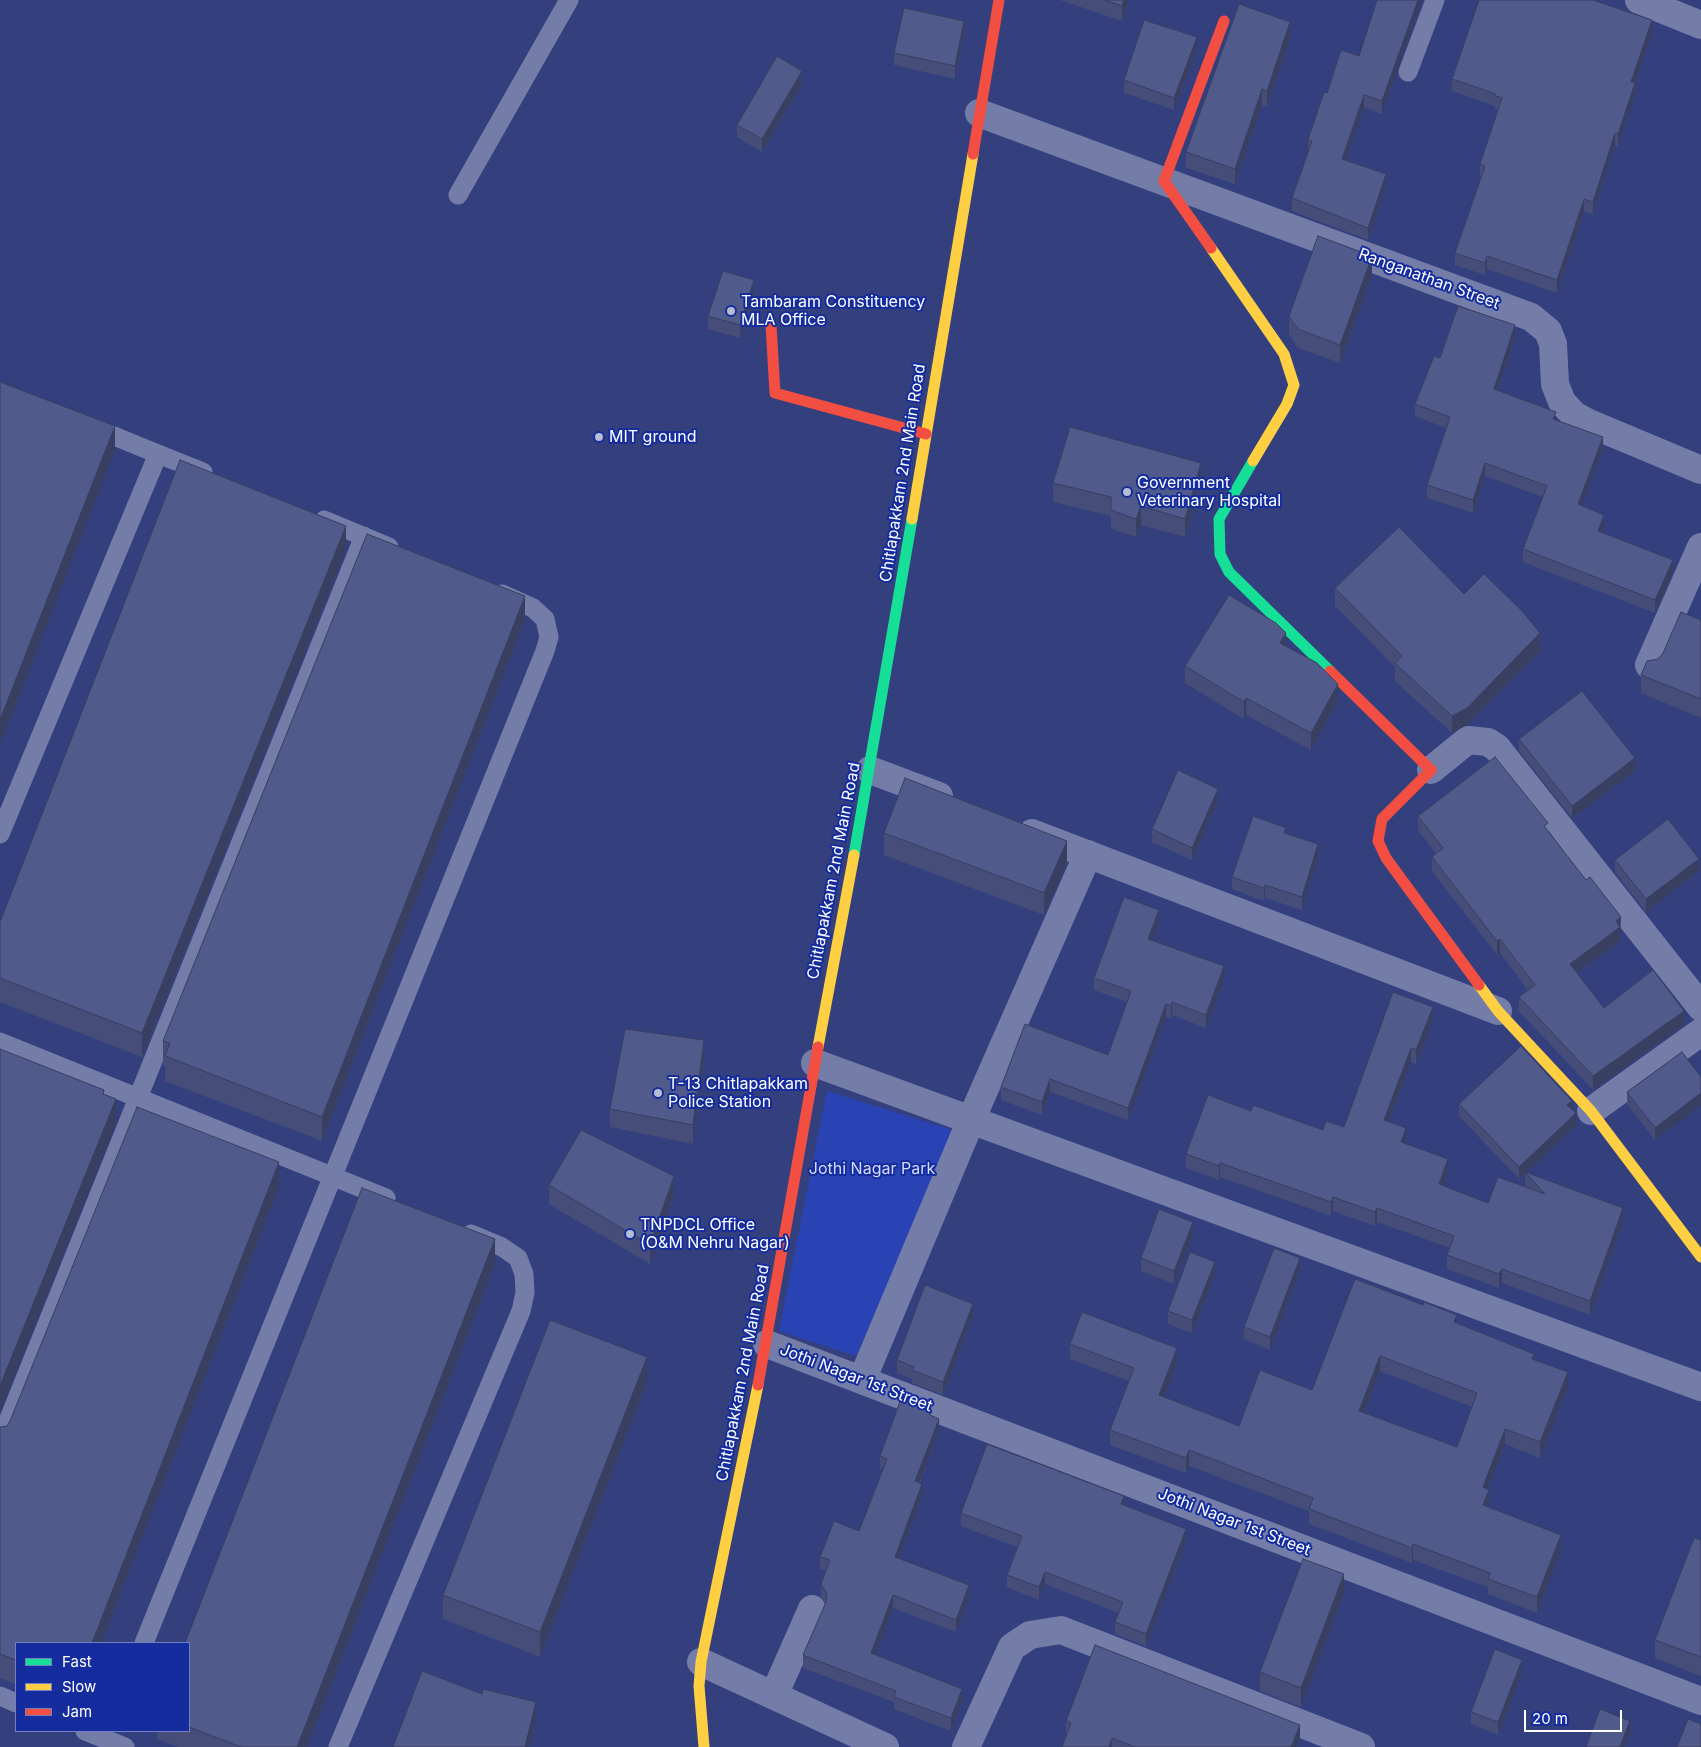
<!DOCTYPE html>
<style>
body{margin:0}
#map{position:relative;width:1701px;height:1747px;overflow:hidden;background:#34407e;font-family:Inter,sans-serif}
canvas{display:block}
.legend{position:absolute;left:15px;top:1642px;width:175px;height:90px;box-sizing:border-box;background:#142c9e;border:1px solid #7280c5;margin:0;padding:6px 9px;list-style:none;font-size:15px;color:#fff}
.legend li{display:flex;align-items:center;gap:10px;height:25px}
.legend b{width:25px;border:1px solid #7280c5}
.scale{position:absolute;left:1524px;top:1710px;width:98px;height:22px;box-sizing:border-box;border:2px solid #fff;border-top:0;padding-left:6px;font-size:15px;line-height:18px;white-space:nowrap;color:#fff;-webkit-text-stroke:4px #142c9e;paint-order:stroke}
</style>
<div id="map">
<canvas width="1701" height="1747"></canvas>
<ul class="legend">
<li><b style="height:6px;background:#16e098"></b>Fast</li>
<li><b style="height:6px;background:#ffcf43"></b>Slow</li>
<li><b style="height:6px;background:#f24e42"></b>Jam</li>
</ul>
<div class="scale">20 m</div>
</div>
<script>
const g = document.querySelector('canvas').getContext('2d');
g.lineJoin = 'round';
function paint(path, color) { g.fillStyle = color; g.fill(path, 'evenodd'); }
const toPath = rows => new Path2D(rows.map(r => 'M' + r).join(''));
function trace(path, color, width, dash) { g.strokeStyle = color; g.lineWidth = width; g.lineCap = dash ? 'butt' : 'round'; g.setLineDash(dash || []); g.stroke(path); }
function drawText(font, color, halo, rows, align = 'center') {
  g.font = font + ' Inter,sans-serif'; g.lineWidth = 4; g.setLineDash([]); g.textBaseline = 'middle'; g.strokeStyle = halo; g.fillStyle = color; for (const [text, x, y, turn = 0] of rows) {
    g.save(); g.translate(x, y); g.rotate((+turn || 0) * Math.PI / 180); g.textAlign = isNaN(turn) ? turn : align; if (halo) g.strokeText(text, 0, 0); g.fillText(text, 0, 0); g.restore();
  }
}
const green = toPath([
 [827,1091,955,1131,856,1356,779,1331]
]);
const lane = toPath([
 [1408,72,1435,0],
 [458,195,569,0],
 [158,454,203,472],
 [324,520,389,547],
 [0,834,158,454,92,427],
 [0,1042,386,1198],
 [0,1441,364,536],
 [144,1643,545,651,549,637,545,619,533,608,502,594],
 [0,1696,16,1703],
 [85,1731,125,1747],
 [338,1747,521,1311,525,1293,524,1274,518,1258,502,1247,471,1234]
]);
const street = toPath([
 [1639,0,1701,25],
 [979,113,1531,317,1548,331,1553,344,1555,384,1562,402,1574,415,1591,424,1701,470],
 [1649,665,1701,547],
 [870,770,939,796],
 [1431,770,1468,740,1488,742,1497,748,1701,1007],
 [1032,833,1498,1011],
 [815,1063,1701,1387],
 [1591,1111,1701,1032],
 [767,1344,1701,1701],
 [862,1380,971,1120,1088,854],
 [701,1662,885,1747],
 [774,1695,812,1609],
 [966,1747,1012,1647,1030,1635,1061,1630,1361,1747]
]);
const fast = toPath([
 [1253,461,1219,519,1220,554,1229,572,1330,671],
 [854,855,912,519]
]);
const slow = toPath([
 [1211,248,1284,354,1294,385,1287,404,1253,461],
 [912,519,973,154],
 [1479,985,1498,1011,1591,1111,1701,1257],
 [818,1047,854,855],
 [704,1747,699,1686,701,1662,758,1385]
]);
const jam = toPath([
 [973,154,999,0],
 [1211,248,1164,181,1224,21],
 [771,325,775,393,926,434],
 [1330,671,1431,770,1382,819,1378,841,1386,858,1479,985],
 [758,1385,818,1047]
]);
const wall = toPath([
 [1060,0,1129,0,1122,21],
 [1422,0,1382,114,1364,107,1346,160,1386,186,1368,240,1292,211,1292,198,1308,152,1308,140,1327,93,1359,56],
 [1652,33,1635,84,1635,95,1618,147,1615,146,1593,214,1584,212,1557,293,1487,269,1485,275,1455,265,1455,253,1481,177,1480,177,1480,164,1498,110,1495,109,1495,106,1452,91,1452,79],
 [964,34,955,79,894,65,894,53],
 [1290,38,1267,107,1262,105,1235,184,1186,168,1186,152],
 [1197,50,1174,110,1124,93,1124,80],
 [802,84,762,152,737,137,737,125],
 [1372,275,1340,363,1298,348,1289,334,1289,316],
 [754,293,740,338,708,329,708,316],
 [1515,338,1498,390,1556,420,1603,449,1582,506,1604,527,1602,533,1673,573,1655,613,1523,562,1523,549,1543,497,1485,476,1473,513,1427,498,1427,485,1446,428,1415,416,1415,404,1440,358],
 [1201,482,1185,537,1141,525,1136,537,1111,529,1111,516,1053,502,1053,483],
 [346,550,142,1057,0,1002,0,922],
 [1335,588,1464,594,1540,651,1467,725,1452,733,1395,681,1395,667,1335,606],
 [525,620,322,1141,165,1081,165,1066,163,1065,163,1041],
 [1701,620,1701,718,1641,693,1641,675],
 [1286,647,1338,701,1311,750,1246,715,1244,719,1185,683,1185,666],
 [1519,739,1635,771,1572,818,1519,751],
 [1218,801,1192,860,1152,842,1152,829],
 [1418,816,1548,830,1621,931,1620,931,1620,941,1577,973,1604,1008,1684,1025,1593,1090,1519,1011,1519,997,1528,990,1500,953,1497,955,1432,871,1432,857,1436,854,1418,830],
 [884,833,1067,862,1044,915,884,855],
 [1286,834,1318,857,1302,910,1265,898,1264,901,1232,889,1232,877],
 [1615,860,1699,871,1646,912,1615,872],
 [1159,923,1152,940,1224,979,1206,1028,1172,1015,1171,1018,1166,1017,1128,1120,1050,1092,1042,1115,1001,1100,1001,1087,1108,1055,1127,1002,1094,990,1094,978],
 [1433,1021,1416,1064,1411,1062,1389,1122,1406,1142,1405,1144,1448,1173,1443,1186,1488,1203,1525,1187,1525,1174,1519,1179,1459,1116,1459,1104,1572,1110,1576,1126,1526,1173,1623,1222,1590,1315,1502,1283,1499,1288,1447,1269,1447,1255,1450,1248,1377,1222,1375,1226,1333,1211,1331,1216,1220,1177,1219,1180,1186,1168,1186,1154,1251,1111,1323,1130,1344,1127],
 [1682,1052,1655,1140,1627,1104,1627,1092],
 [704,1059,693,1144,610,1127,610,1109],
 [549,1185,674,1195,650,1264,549,1204],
 [279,1187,101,1643,16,1643,16,1684,0,1678,0,1427,7,1426],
 [1193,1234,1174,1284,1141,1271,1141,1258],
 [495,1264,307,1747,178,1747,157,1739,157,1731,189,1731,189,1643],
 [1300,1271,1270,1350,1244,1339,1244,1327],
 [1215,1274,1192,1333,1168,1324,1168,1311],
 [1355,1279,1457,1323,1534,1359,1568,1387,1540,1458,1505,1444,1488,1489,1489,1505,1488,1507,1561,1550,1537,1613,1488,1594,1488,1587,1413,1560,1412,1563,1309,1524,1309,1511,1189,1466,1186,1473,1110,1445,1110,1430,1129,1381,1070,1359,1070,1344,1177,1363,1164,1397,1239,1426,1312,1390],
 [1380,1371,1472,1407,1457,1447,1364,1413],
 [973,1316,943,1395,912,1383,912,1379,897,1373,897,1360],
 [647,1382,540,1657,443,1619,443,1595],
 [932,1416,939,1431,920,1483,922,1496,899,1558,969,1598,956,1632,893,1608,875,1655,962,1701,951,1731,894,1709,894,1702,803,1668,803,1655,826,1604,821,1597,821,1584,826,1571,820,1569,820,1557,859,1531,883,1470,880,1469,880,1456],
 [1124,1505,1186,1541,1146,1646,1115,1634,1115,1622,1119,1613,1045,1584,1039,1600,1007,1587,1007,1575,1017,1547,961,1526,961,1513],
 [1701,1540,1701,1676,1655,1658,1655,1640],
 [1344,1593,1301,1707,1260,1691,1260,1672],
 [1522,1673,1498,1735,1471,1724,1471,1712],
 [1066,1721,1300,1740,1297,1747,1062,1747,1066,1736]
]);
const shadedWall = toPath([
 [1124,0,1129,0,1122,21,1122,6],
 [1418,0,1422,0,1382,114,1382,101],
 [1652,20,1652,33,1635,84,1635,95,1618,147,1618,134,1631,82],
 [964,21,964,34,955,79,955,66],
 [1290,22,1290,38,1267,107,1267,91],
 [1197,37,1197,50,1174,110,1174,98],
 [802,71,802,84,762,152,762,139],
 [1262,89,1262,105,1235,184,1235,169],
 [1364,95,1364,107,1342,171,1342,159],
 [1615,133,1615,146,1593,214,1593,202],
 [1386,174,1386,186,1368,240,1368,228],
 [1584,199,1584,212,1557,293,1557,280],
 [1372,256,1372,275,1340,363,1340,345],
 [1487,256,1487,269,1485,275,1485,263],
 [754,280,754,293,740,338,740,325],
 [1515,325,1515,338,1494,401,1494,389],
 [115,426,115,450,0,745,0,720],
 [1603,437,1603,449,1578,517,1578,504],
 [1201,463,1201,482,1185,537,1185,519],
 [1485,463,1485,476,1473,513,1473,500],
 [1141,506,1141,525,1136,537,1136,519],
 [1604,515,1604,527,1598,543,1598,531],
 [346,526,346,550,142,1057,142,1033],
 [1673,560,1673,573,1655,613,1655,600],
 [525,596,525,620,322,1141,322,1117],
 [1286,633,1286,650,1280,643],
 [1540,633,1540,651,1467,725,1452,733,1452,716],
 [1338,684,1338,701,1311,750,1311,733],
 [1246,698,1246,715,1244,719,1244,702],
 [1635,758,1635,771,1572,818,1572,806],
 [1218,789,1218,801,1192,860,1192,848],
 [1067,841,1067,862,1044,915,1044,893],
 [1318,844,1318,857,1302,910,1302,897],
 [1699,859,1699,871,1646,912,1646,899],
 [1265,885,1265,898,1264,901,1264,888],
 [1159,910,1159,923,1148,952,1148,939],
 [1621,917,1620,941,1570,978,1570,964,1616,921],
 [1500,939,1500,953,1497,955,1497,941],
 [1224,966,1224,979,1206,1028,1206,1015],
 [1172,1002,1172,1015,1171,1018,1171,1006],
 [1166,1004,1166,1017,1128,1120,1128,1108],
 [1433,1007,1433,1021,1416,1064,1416,1050],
 [1684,1011,1684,1025,1593,1090,1593,1076],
 [704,1040,704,1059,693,1144,693,1125],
 [1411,1048,1411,1062,1384,1134,1384,1120],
 [1050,1079,1050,1092,1042,1115,1042,1102],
 [1701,1093,1701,1105,1655,1140,1655,1128],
 [116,1099,116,1123,0,1411,0,1386],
 [1572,1101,1572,1114,1567,1105],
 [1576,1113,1576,1126,1526,1173,1525,1172,1525,1174,1519,1179,1519,1167],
 [1406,1128,1406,1142,1401,1156,1401,1142],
 [1448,1159,1448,1173,1439,1198,1439,1184],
 [279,1162,279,1187,101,1643,92,1643],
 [1220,1163,1220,1177,1219,1180,1219,1166],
 [674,1176,674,1195,650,1264,650,1245],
 [1333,1197,1333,1211,1331,1216,1331,1202],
 [1377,1208,1377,1222,1375,1226,1375,1212],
 [1623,1208,1623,1222,1590,1315,1590,1301],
 [1193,1222,1193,1234,1174,1284,1174,1271],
 [495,1239,495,1264,307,1747,297,1747],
 [1300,1258,1300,1271,1270,1350,1270,1337],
 [1215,1262,1215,1274,1192,1333,1192,1320],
 [1502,1269,1502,1283,1499,1288,1499,1274],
 [973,1304,973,1316,943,1395,943,1382],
 [1457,1315,1457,1330,1454,1322],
 [1177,1348,1177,1363,1159,1410,1159,1395],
 [1380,1356,1380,1371,1359,1426,1359,1411],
 [647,1357,647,1382,540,1657,540,1632],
 [1568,1372,1568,1387,1540,1458,1540,1442],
 [939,1419,939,1431,915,1494,915,1481],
 [1505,1429,1505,1444,1483,1503,1483,1487],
 [1189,1450,1189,1466,1186,1473,1186,1458],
 [922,1484,922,1496,895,1569,895,1557],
 [1489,1490,1489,1505,1483,1521,1483,1505],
 [1124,1496,1124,1508,1121,1504],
 [1186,1529,1186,1541,1146,1646,1146,1634],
 [1561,1535,1561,1550,1537,1613,1537,1597],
 [1413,1544,1413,1560,1412,1563,1412,1548],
 [1045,1572,1045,1584,1039,1600,1039,1587],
 [1344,1574,1344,1593,1301,1707,1301,1688],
 [969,1585,969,1598,956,1632,956,1620],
 [893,1595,893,1608,871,1666,871,1653],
 [1522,1660,1522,1673,1498,1735,1498,1722],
 [962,1689,962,1701,951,1731,951,1718],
 [536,1702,536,1719,529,1747,525,1747],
 [1630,1721,1630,1733,1624,1747,1620,1747],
 [1300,1725,1300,1740,1297,1747,1291,1747],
 [1112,1738,1112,1747,1109,1747]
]);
const building = toPath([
 [1105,0,1124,0,1122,6,1105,0],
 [1377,0,1418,0,1382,101,1364,95,1342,159,1386,174,1368,228,1292,198,1312,141,1308,140,1324,92,1327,93,1341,50,1359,56,1377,0],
 [1479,0,1593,0,1652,20,1631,82,1635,83,1618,134,1615,133,1593,202,1584,199,1557,280,1487,256,1485,263,1455,253,1485,166,1480,164,1502,98,1495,96,1496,94,1452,79,1479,0],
 [1239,4,1290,22,1267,91,1262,89,1235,169,1186,152,1239,4],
 [904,8,964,21,955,66,894,53,904,8],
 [1144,20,1197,37,1174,98,1124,80,1144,20],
 [777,56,802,71,762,139,737,125,777,56],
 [1318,236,1372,256,1340,345,1298,329,1289,316,1318,236],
 [723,271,754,280,740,325,708,316,723,271],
 [1458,306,1515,325,1494,389,1556,412,1553,419,1603,437,1578,504,1604,515,1598,531,1673,560,1655,600,1523,549,1547,486,1485,463,1473,500,1427,485,1450,417,1415,404,1434,356,1440,358,1458,306],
 [0,382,115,426,0,720,0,382],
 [1070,427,1201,463,1185,519,1141,506,1136,519,1111,510,1111,497,1053,483,1070,427],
 [180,460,346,526,142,1033,0,978,0,922,180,460],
 [1399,527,1464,594,1484,574,1523,612,1540,633,1467,708,1452,716,1395,663,1402,656,1335,588,1399,527],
 [367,534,525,596,322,1117,165,1056,170,1043,163,1041,367,534],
 [1229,595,1276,623,1286,633,1280,643,1317,663,1338,684,1311,733,1246,698,1244,702,1185,666,1229,595],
 [1681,612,1701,620,1701,699,1641,675,1647,661,1658,659,1663,653,1681,612],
 [1582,691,1635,758,1572,806,1519,739,1582,691],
 [1495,757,1548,823,1544,826,1586,880,1590,877,1621,917,1616,921,1620,927,1570,964,1604,1008,1653,970,1684,1011,1593,1076,1519,997,1535,985,1500,939,1497,941,1432,857,1443,848,1418,816,1495,757],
 [1178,770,1218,789,1192,848,1152,829,1178,770],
 [905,778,1067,841,1044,893,884,833,905,778],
 [1253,816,1286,828,1284,833,1318,844,1302,897,1265,885,1264,888,1232,877,1253,816],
 [1668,819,1699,859,1646,899,1615,860,1668,819],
 [1124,897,1159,910,1148,939,1224,966,1206,1015,1172,1002,1171,1006,1166,1004,1128,1108,1050,1079,1042,1102,1001,1087,1025,1024,1108,1055,1131,991,1094,978,1124,897],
 [1393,992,1433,1007,1416,1050,1411,1048,1384,1120,1406,1128,1401,1142,1448,1159,1439,1184,1488,1203,1498,1177,1545,1194,1525,1172,1623,1208,1590,1301,1502,1269,1499,1274,1447,1255,1454,1236,1377,1208,1375,1212,1333,1197,1331,1202,1220,1163,1219,1166,1186,1154,1208,1095,1251,1111,1253,1105,1323,1130,1326,1121,1344,1127,1393,992],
 [625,1029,704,1040,693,1125,610,1109,625,1029],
 [1521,1046,1572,1101,1567,1105,1576,1113,1519,1167,1459,1104,1521,1046],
 [0,1049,104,1090,103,1094,116,1099,0,1386,0,1049],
 [1682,1052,1701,1077,1701,1093,1655,1128,1627,1092,1682,1052],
 [137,1107,279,1162,92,1643,16,1643,16,1660,0,1654,0,1427,7,1426,10,1421,137,1107],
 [581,1130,674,1176,650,1245,549,1185,581,1130],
 [362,1188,495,1239,297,1747,241,1747,189,1727,189,1643,185,1643,362,1188],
 [1159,1209,1193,1222,1174,1271,1141,1258,1159,1209],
 [1274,1248,1300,1258,1270,1337,1244,1327,1274,1248],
 [1190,1252,1215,1262,1192,1320,1168,1311,1190,1252],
 [1355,1279,1423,1305,1424,1302,1457,1315,1454,1322,1534,1354,1532,1359,1568,1372,1540,1442,1505,1429,1483,1487,1489,1490,1483,1505,1561,1535,1537,1597,1488,1579,1490,1573,1413,1544,1412,1548,1309,1509,1313,1498,1189,1450,1186,1458,1110,1430,1134,1368,1070,1344,1082,1312,1177,1348,1159,1395,1239,1426,1260,1370,1312,1390,1355,1279],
 [1380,1356,1477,1393,1457,1447,1359,1411,1380,1356],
 [925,1285,973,1304,943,1382,912,1370,914,1367,897,1360,925,1285],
 [550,1320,647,1357,540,1632,443,1595,550,1320],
 [901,1399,932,1411,930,1415,939,1419,915,1481,922,1484,895,1557,969,1585,956,1620,893,1595,871,1653,962,1689,951,1718,894,1697,896,1691,803,1655,826,1602,827,1594,821,1584,830,1560,820,1557,834,1521,859,1531,887,1459,880,1456,901,1399],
 [987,1444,1124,1496,1121,1504,1186,1529,1146,1634,1115,1622,1123,1602,1045,1572,1039,1587,1007,1575,1022,1536,961,1513,987,1444],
 [1694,1538,1701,1540,1701,1657,1655,1640,1694,1538],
 [1303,1559,1344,1574,1301,1688,1260,1672,1303,1559],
 [1095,1645,1300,1725,1291,1747,1135,1747,1112,1738,1109,1747,1062,1747,1071,1723,1066,1721,1095,1645],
 [1495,1649,1522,1660,1498,1722,1471,1712,1495,1649],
 [422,1671,482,1694,483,1689,536,1702,525,1747,393,1747,422,1671],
 [1600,1709,1630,1721,1620,1746,1623,1747,1586,1747,1600,1709],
 [1688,1719,1701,1724,1701,1747,1677,1747,1688,1719]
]);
const markers = [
 [731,311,5,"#b8bcd2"],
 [599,437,5,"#b8bcd2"],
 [1127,492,5,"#b8bcd2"],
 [658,1093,5,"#b8bcd2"],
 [630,1234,5,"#b8bcd2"]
];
const streetNames = [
 ["Ranganathan Street",1429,279,20],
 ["Chitlapakkam 2nd Main Road",903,473,-81],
 ["Chitlapakkam 2nd Main Road",834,871,-79],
 ["Chitlapakkam 2nd Main Road",743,1373,-79],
 ["Jothi Nagar 1st Street",856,1378,21],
 ["Jothi Nagar 1st Street",1234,1522,21]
];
const poiNames = [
 ["Tambaram Constituency",741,302],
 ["MLA Office",741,320],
 ["MIT ground",609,437],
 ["Government",1137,483],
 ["Veterinary Hospital",1137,501],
 ["T-13 Chitlapakkam",668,1084],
 ["Police Station",668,1102],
 ["TNPDCL Office",640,1225],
 ["(O&M Nehru Nagar)",640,1243]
];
const parkNames = [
 ["Jothi Nagar Park",872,1169]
];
paint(green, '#2943b4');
trace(lane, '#747ca8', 19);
trace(street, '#747ca8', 28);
trace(fast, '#16e098', 11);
trace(slow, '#ffcf43', 11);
trace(jam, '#f24e42', 11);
paint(wall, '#454d78');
paint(shadedWall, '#383f61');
paint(building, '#505a8b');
trace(building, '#383f61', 1);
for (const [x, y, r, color] of markers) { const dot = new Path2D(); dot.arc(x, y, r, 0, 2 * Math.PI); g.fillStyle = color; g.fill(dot); trace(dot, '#142c9e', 2); }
drawText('16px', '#fff', '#142c9e', streetNames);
drawText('16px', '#fff', '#142c9e', poiNames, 'left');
drawText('16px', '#d4dcfd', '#142c9e', parkNames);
</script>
